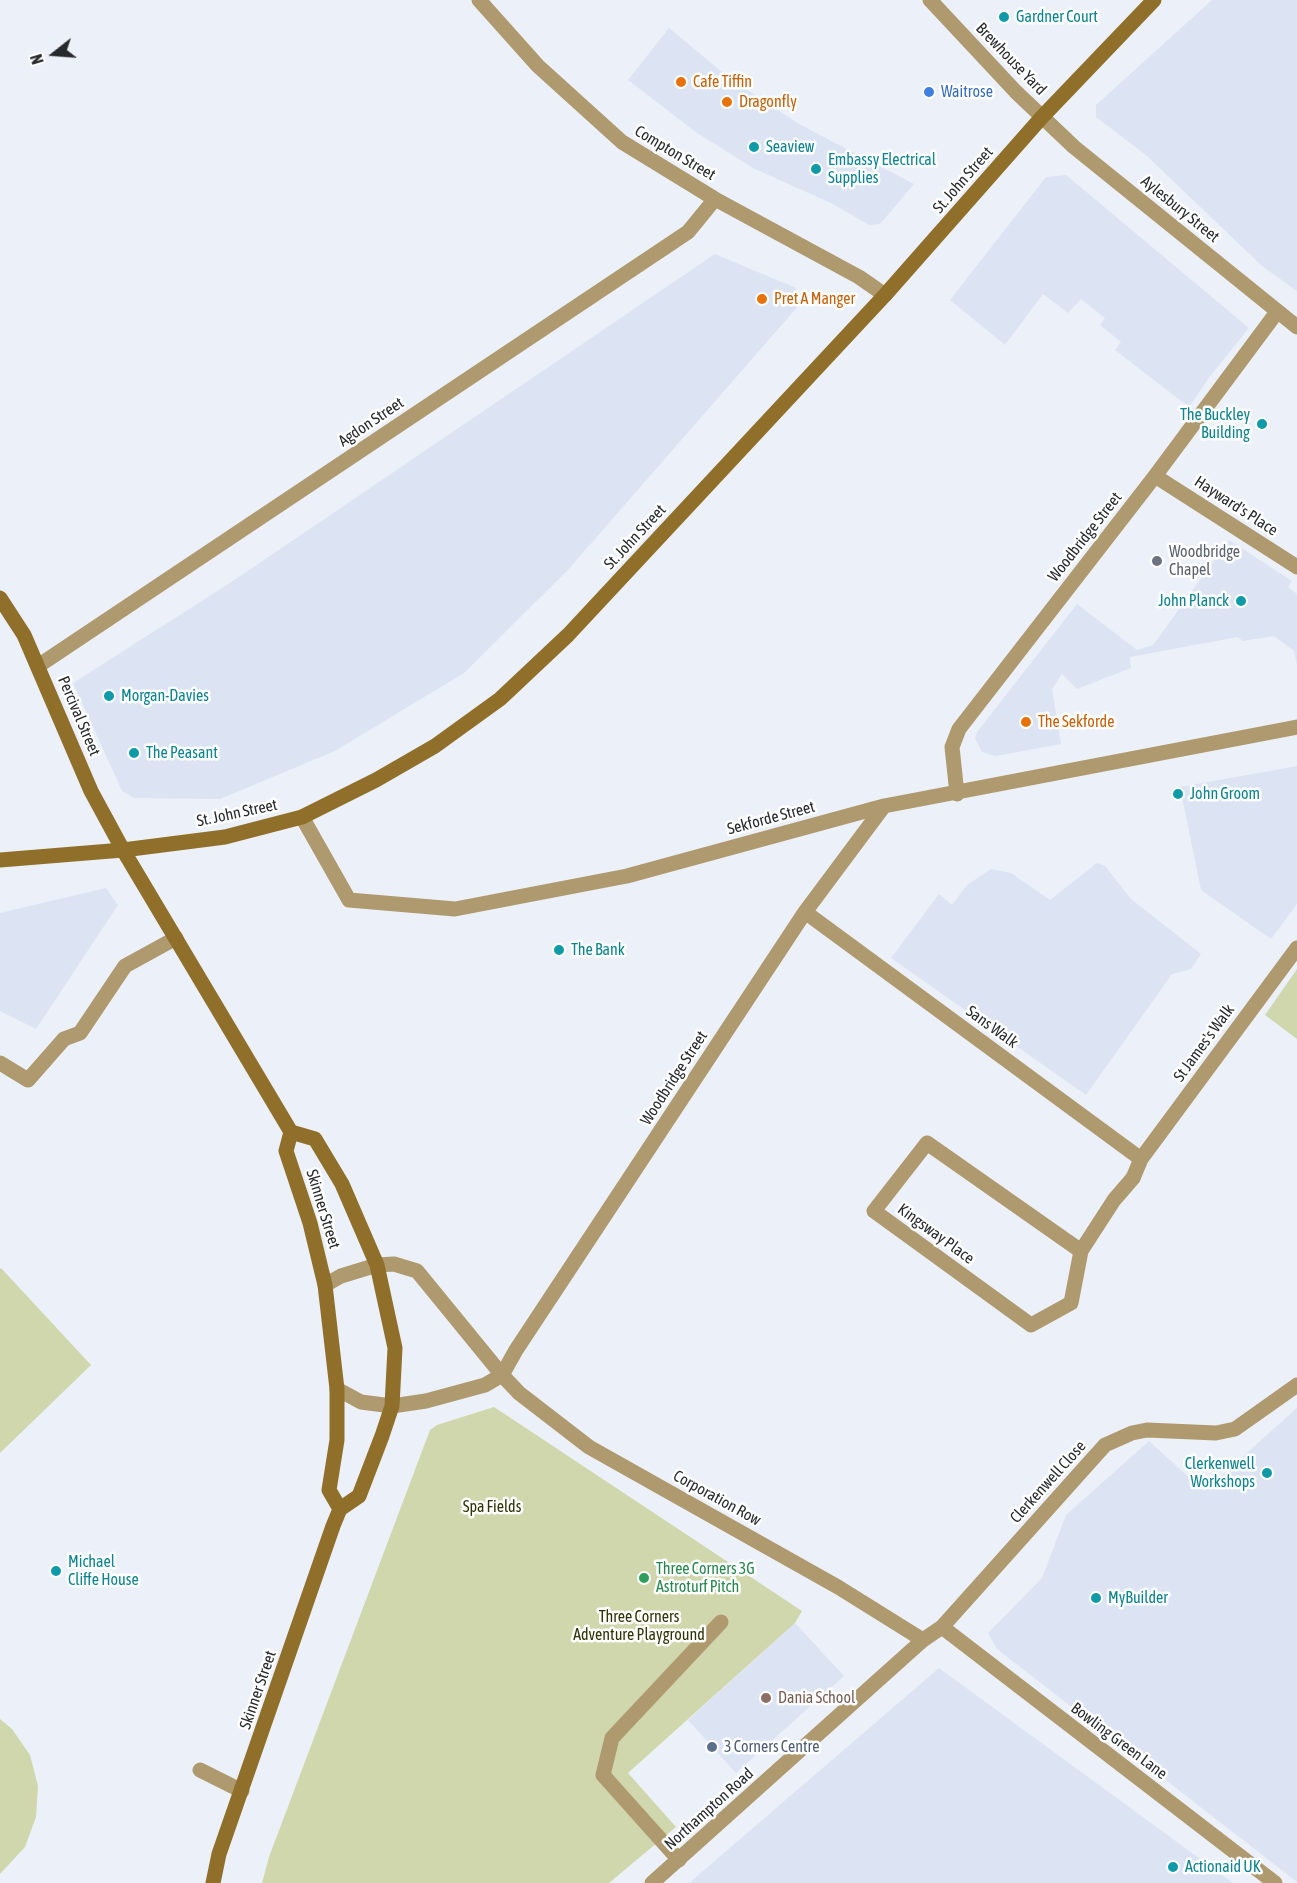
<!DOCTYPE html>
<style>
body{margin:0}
#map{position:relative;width:1297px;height:1883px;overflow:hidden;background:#ecf0f8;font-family:"Asap Condensed",sans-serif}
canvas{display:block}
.north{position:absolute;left:24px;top:24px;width:60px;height:60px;-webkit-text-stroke:4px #fff;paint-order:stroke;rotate:253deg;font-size:16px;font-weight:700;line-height:24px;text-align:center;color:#282a2c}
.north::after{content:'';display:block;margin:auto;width:21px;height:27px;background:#282a2c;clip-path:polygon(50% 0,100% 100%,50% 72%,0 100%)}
</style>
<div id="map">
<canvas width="1297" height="1883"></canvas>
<div class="north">N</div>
</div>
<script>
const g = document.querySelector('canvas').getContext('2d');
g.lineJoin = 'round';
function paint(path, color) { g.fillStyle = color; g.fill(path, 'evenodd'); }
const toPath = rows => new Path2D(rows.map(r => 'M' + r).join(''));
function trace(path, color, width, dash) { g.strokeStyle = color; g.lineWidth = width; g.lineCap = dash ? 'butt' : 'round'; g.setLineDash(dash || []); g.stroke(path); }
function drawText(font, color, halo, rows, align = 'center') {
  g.font = font + ' "Asap Condensed",sans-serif'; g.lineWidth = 5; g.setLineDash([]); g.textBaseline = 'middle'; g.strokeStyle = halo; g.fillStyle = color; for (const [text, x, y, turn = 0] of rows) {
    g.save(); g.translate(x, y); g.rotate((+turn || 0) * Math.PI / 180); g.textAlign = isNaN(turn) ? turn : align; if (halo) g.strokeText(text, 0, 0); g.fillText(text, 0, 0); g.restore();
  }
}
const built = toPath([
 [1212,0,1297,0,1297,291,1262,266,1147,156,1096,117,1096,105],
 [669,28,728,77,799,124,914,184,880,224,869,225,833,204,755,169,697,133,628,80],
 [1066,175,1249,328,1208,379,1189,407,1115,350,1121,342,1100,325,1105,318,1081,299,1068,313,1043,294,1005,345,950,300,1046,177],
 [715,254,796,288,800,304,567,571,464,673,335,751,220,799,134,798,122,791,73,683,230,583],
 [1229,540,1292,581,1288,587,1297,594,1297,665,1294,651,1274,636,1243,641,1238,637,1130,657,1131,668,1077,689,1062,674,1052,689,1061,744,996,756,982,752,975,739,977,732,1077,604,1137,650,1153,645],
 [1297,766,1297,904,1271,939,1201,890,1180,787],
 [1097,863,1105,866,1131,899,1201,954,1191,969,1172,974,1086,1095,891,958,939,894,952,905,967,885,991,869,1011,873,1050,900],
 [106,888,118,905,36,1029,0,1011,0,913],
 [1297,1408,1297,1882,997,1649,988,1633,1042,1578,1066,1515,1149,1441,1204,1491],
 [795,1623,844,1676,736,1773,688,1720],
 [939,1668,1233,1883,689,1883]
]);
const green = toPath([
 [1297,969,1297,1039,1265,1015],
 [1,1268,91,1365,0,1453,0,1269],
 [494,1407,802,1611,795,1623,628,1773,676,1827,609,1883,262,1883,269,1857,430,1430,437,1425],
 [0,1719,12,1729,30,1755,38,1786,36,1817,25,1847,0,1874]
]);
const lane = toPath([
 [0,1063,28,1080,64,1039,80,1033,125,966,176,938],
 [1081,1251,927,1143,874,1211,1031,1325,1071,1303,1081,1251,1114,1200,1133,1178],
 [502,1375,519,1393,589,1447,838,1587,923,1640],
 [200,1770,242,1791],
 [679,1860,603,1775,612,1738,721,1622]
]);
const street = toPath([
 [479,0,538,66,622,142,715,199,859,277,885,295],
 [930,0,1016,92,1074,147,1297,327],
 [1155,476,1297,567],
 [38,666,688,232,715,199],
 [957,794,952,747,959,729,1155,476,1277,312],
 [302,817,349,900,455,909,627,876,884,806,1297,727],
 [805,912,1141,1159],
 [1133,1178,1141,1159,1297,948],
 [325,1285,341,1276,377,1265,394,1264,417,1271,502,1375],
 [502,1375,516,1350,805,912,884,806],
 [337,1389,361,1402,392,1406,426,1401,485,1385,502,1375],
 [942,1627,1275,1883],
 [652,1883,923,1640,942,1627,1105,1445,1132,1433,1147,1430,1216,1433,1235,1429,1297,1385]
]);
const secondary = toPath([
 [0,598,24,635,91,791,123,850,291,1132,315,1139,342,1184,377,1265,395,1348,392,1406,382,1436,359,1496,340,1509,333,1526,219,1854,213,1883],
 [0,860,123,850,225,837,302,817,376,780,435,746,500,699,568,635,885,295,1042,117,1154,0],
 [291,1132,286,1151,310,1223,325,1285,337,1389,337,1440,329,1490,340,1509]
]);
const markers = [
 [1004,17,6,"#0f9aa8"],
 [681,82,6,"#e8710a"],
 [929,92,6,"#3f7fe0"],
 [727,102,6,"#e8710a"],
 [754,147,6,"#0f9aa8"],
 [816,169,6,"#0f9aa8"],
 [762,299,6,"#e8710a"],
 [1262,424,6,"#0f9aa8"],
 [1157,561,6,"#6b7280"],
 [1241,601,6,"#0f9aa8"],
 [109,696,6,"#0f9aa8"],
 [1026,722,6,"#e8710a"],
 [134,753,6,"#0f9aa8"],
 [1178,794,6,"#0f9aa8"],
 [559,950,6,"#0f9aa8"],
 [1267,1473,6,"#0f9aa8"],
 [56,1571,6,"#0f9aa8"],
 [644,1578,6,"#2e9e5b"],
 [1096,1598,6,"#0f9aa8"],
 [766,1698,6,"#8d6e63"],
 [712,1747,6,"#5c6f8a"],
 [1173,1867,6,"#0f9aa8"]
];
const cultureNames = [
 ["Gardner Court",1016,17],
 ["Seaview",766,147],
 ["Embassy Electrical",828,160],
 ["Supplies",828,178],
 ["The Buckley",1250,415,"right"],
 ["Building",1250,433,"right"],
 ["John Planck",1229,601,"right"],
 ["Morgan-Davies",121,696],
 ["The Peasant",146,753],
 ["John Groom",1190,794],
 ["The Bank",571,950],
 ["Clerkenwell",1255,1464,"right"],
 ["Workshops",1255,1482,"right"],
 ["Michael",68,1562],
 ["Cliffe House",68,1580],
 ["MyBuilder",1108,1598],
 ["Actionaid UK",1185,1867]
];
const streetNames = [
 ["Brewhouse Yard",1011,59,46],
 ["Compton Street",675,153,31],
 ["St. John Street",963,180,-49],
 ["Aylesbury Street",1180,209,39],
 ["Agdon Street",371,422,-34],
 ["Hayward's Place",1236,506,33],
 ["St. John Street",635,537,-47],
 ["Woodbridge Street",1085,537,-52],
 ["Percival Street",79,716,67],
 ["St. John Street",237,813,-12],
 ["Sekforde Street",771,818,-15],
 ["Sans Walk",992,1027,36],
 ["St James's Walk",1204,1043,-54],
 ["Woodbridge Street",674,1078,-57],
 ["Skinner Street",323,1209,73],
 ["Kingsway Place",936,1234,36],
 ["Clerkenwell Close",1048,1482,-48],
 ["Corporation Row",717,1498,29],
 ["Skinner Street",258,1690,-71],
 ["Bowling Green Lane",1119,1741,37],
 ["Northampton Road",709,1809,-42]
];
const foodNames = [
 ["Cafe Tiffin",693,82],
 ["Dragonfly",739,102],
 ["Pret A Manger",774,299],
 ["The Sekforde",1038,722]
];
const shopNames = [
 ["Waitrose",941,92]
];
const worshipNames = [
 ["Woodbridge",1169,552],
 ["Chapel",1169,570]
];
const parkNames = [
 ["Spa Fields",492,1507],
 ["Three Corners",639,1617],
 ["Adventure Playground",639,1635]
];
const leisureNames = [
 ["Three Corners 3G",656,1569],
 ["Astroturf Pitch",656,1587]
];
const educationNames = [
 ["Dania School",778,1698]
];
const serviceNames = [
 ["3 Corners Centre",724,1747]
];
paint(built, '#dce4f3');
paint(green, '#d1d7ac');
trace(lane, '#af9a6f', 15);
trace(street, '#af9a6f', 15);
trace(secondary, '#8f6f29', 15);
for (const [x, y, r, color] of markers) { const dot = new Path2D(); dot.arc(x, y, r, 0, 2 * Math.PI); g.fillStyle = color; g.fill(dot); trace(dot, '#fff', 2); }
drawText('16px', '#0d838f', '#fff', cultureNames, 'left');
drawText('16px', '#282a2c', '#fff', streetNames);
drawText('16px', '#c56008', '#fff', foodNames, 'left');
drawText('16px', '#366cbe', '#fff', shopNames, 'left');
drawText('16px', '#5b616d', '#fff', worshipNames, 'left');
drawText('16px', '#2f3303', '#fff', parkNames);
drawText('16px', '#27864d', '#fff', leisureNames, 'left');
drawText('16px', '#785e54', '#fff', educationNames, 'left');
drawText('16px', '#4e5e75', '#fff', serviceNames, 'left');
</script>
